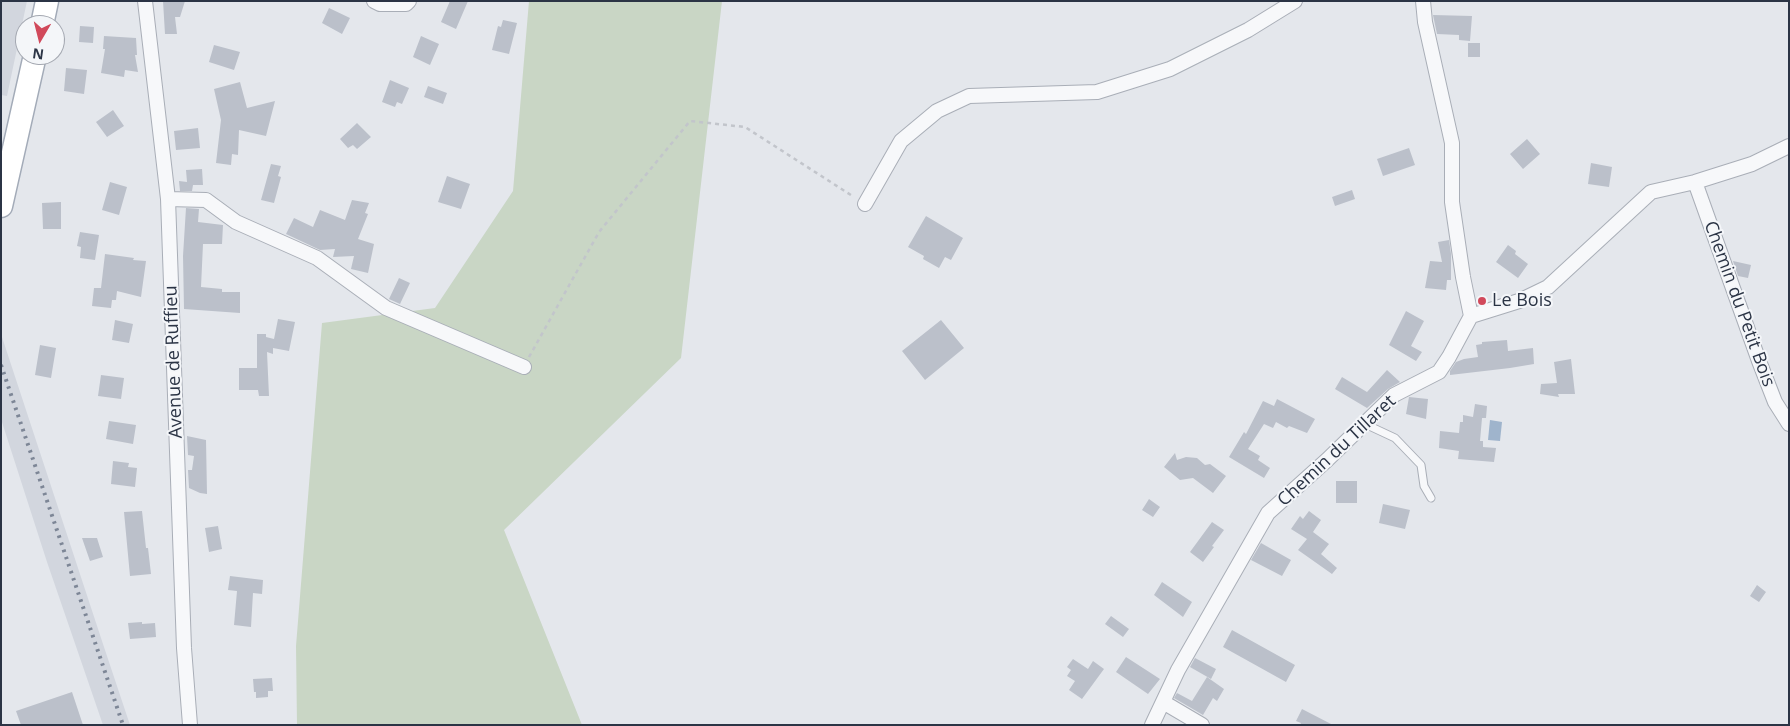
<!DOCTYPE html>
<style>
body{margin:0}
#map{position:relative;width:1790px;height:726px;overflow:hidden;background:#e4e7ec;font-family:"Open Sans",sans-serif}
canvas{display:block}
.frame{position:absolute;inset:0;border:2px solid #2b3445;pointer-events:none}
.north{position:absolute;left:15px;top:15px;width:50px;height:50px;box-sizing:border-box;background:#f4f6f9;border:1px solid #a4a8b1;border-radius:50%;rotate:188deg;font-size:14px;font-weight:700;line-height:20px;text-align:center;color:#2b3445}
.north::after{content:'';display:block;margin:auto;width:18px;height:22px;background:#d1495b;clip-path:polygon(50% 0,100% 100%,50% 72%,0 100%)}
</style>
<div id="map">
<canvas width="1790" height="726"></canvas>
<div class="frame"></div>
<div class="north">N</div>
</div>
<script>
const g = document.querySelector('canvas').getContext('2d');
g.lineJoin = 'round';
function paint(path, color) { g.fillStyle = color; g.fill(path, 'evenodd'); }
const toPath = rows => new Path2D(rows.map(r => 'M' + r).join(''));
function trace(path, color, width, dash) { g.strokeStyle = color; g.lineWidth = width; g.lineCap = dash ? 'butt' : 'round'; g.setLineDash(dash || []); g.stroke(path); }
function drawText(font, color, halo, rows, align = 'center') {
  g.font = font + ' "Open Sans",sans-serif'; g.lineWidth = 4; g.setLineDash([]); g.textBaseline = 'middle'; g.strokeStyle = halo; g.fillStyle = color; for (const [text, x, y, turn = 0] of rows) {
    g.save(); g.translate(x, y); g.rotate((+turn || 0) * Math.PI / 180); g.textAlign = isNaN(turn) ? turn : align; if (halo) g.strokeText(text, 0, 0); g.fillText(text, 0, 0); g.restore();
  }
}
const built = toPath([
 [1,1,27,1,7,96,1,95],
 [1,334,102,641,130,725,103,725,47,562,1,419]
]);
const green = toPath([
 [529,1,722,1,681,358,504,530,582,725,297,725,296,646,322,323,435,308,513,191]
]);
const water = toPath([
 [1490,420,1502,422,1500,441,1488,440]
]);
const building = toPath([
 [163,1,185,1,180,17,175,17,177,34,165,34],
 [450,1,468,1,456,29,441,22],
 [329,8,350,18,342,34,322,23],
 [1433,15,1472,16,1470,41,1459,40,1459,35,1437,34],
 [503,20,517,23,509,54,492,50,498,26,501,27],
 [80,26,94,27,93,43,79,42],
 [104,36,136,38,137,55,135,55,138,72,125,70,124,77,101,73,105,49,103,49],
 [421,36,439,44,430,65,413,57],
 [1468,43,1480,43,1480,57,1468,57],
 [214,45,240,52,234,70,209,62],
 [66,68,87,70,84,94,64,91],
 [390,80,409,88,402,104,397,102,395,107,382,102],
 [240,82,247,108,275,101,266,136,239,130,238,155,232,154,231,165,216,163,221,120,214,89],
 [428,86,447,93,443,104,424,97],
 [113,110,124,126,107,137,96,122],
 [357,123,371,137,357,149,353,145,348,148,340,139],
 [198,128,200,148,176,150,174,131],
 [1527,139,1540,154,1523,169,1510,154],
 [1409,148,1415,165,1383,176,1377,159],
 [1591,163,1612,167,1609,187,1588,184],
 [271,164,281,166,278,176,281,177,274,203,261,200],
 [202,169,203,185,193,185,192,191,180,191,179,181,187,182,186,170],
 [447,176,470,184,461,209,438,202],
 [110,182,127,187,119,215,102,210],
 [1352,190,1355,199,1335,206,1332,197],
 [352,200,369,203,365,213,368,214,358,239,374,244,368,273,351,269,354,256,333,257,335,249,320,250,286,234,294,218,313,227,320,210,345,220],
 [61,202,61,229,43,229,42,203],
 [186,208,199,209,198,222,223,225,222,244,203,244,201,287,222,289,222,292,240,292,240,313,184,309,183,256],
 [926,216,963,238,951,260,945,257,939,268,923,259,924,256,908,247],
 [80,232,99,235,95,260,80,258,81,247,77,246],
 [1449,240,1451,254,1451,280,1447,280,1446,290,1425,288,1430,261,1442,262,1438,242],
 [1508,245,1516,251,1515,254,1528,264,1518,278,1496,262],
 [105,254,134,258,133,260,146,261,141,297,117,291,116,300,112,300,111,308,92,306,94,288,101,288],
 [1733,261,1751,265,1748,278,1738,276],
 [399,278,410,283,400,304,389,299],
 [1406,311,1424,321,1411,346,1422,352,1416,361,1389,345],
 [278,319,295,322,289,351,273,348,273,354,267,352,269,396,259,396,258,390,239,390,239,368,257,368,257,334,266,334,266,337,274,339],
 [115,320,133,324,129,343,112,340],
 [941,320,964,348,925,380,902,351],
 [1507,340,1508,351,1533,348,1534,364,1510,368,1450,375,1450,371,1456,362,1464,359,1478,357,1476,345,1482,344,1482,342],
 [40,345,56,348,51,378,35,375],
 [1571,359,1575,394,1558,394,1559,397,1540,394,1541,384,1557,383,1554,362],
 [1387,370,1400,382,1388,389,1367,408,1335,389,1342,377,1367,392],
 [101,375,124,378,121,399,98,396],
 [1409,397,1428,399,1426,419,1406,414],
 [1277,399,1315,419,1307,433,1289,426,1287,428,1276,422,1273,428,1264,424,1248,449,1260,456,1258,460,1270,468,1264,478,1229,457,1244,432,1246,434,1263,401,1274,406],
 [1475,404,1487,406,1486,418,1482,418,1480,441,1483,441,1483,447,1496,448,1494,462,1458,459,1459,451,1439,448,1440,431,1459,433,1460,422,1463,422,1463,415,1473,417],
 [109,421,136,425,133,444,106,439],
 [187,436,206,440,207,494,200,493,189,488,188,470,192,470,194,456,188,455],
 [1175,453,1177,460,1186,457,1197,458,1205,465,1210,464,1226,476,1213,493,1193,478,1180,480,1164,467],
 [113,461,129,463,128,467,137,468,135,487,111,484],
 [1336,481,1357,481,1357,503,1336,503],
 [1149,499,1160,507,1153,517,1142,510],
 [1383,504,1410,510,1405,529,1379,523],
 [142,511,146,548,148,548,151,574,130,576,124,512],
 [1309,511,1321,520,1313,532,1329,544,1321,554,1337,568,1332,574,1298,550,1307,539,1291,529,1300,516,1303,519],
 [1212,522,1224,530,1212,546,1214,547,1203,562,1190,552],
 [218,526,222,549,209,552,205,528],
 [82,538,97,538,103,557,90,561],
 [1261,543,1291,560,1282,576,1251,560],
 [230,576,263,580,262,594,253,593,251,627,234,625,237,591,228,590],
 [1162,582,1192,602,1183,617,1154,595],
 [1757,585,1766,592,1759,602,1750,596],
 [1111,616,1129,629,1123,637,1105,624],
 [142,622,142,624,155,623,156,637,130,639,128,623],
 [1232,630,1295,665,1286,682,1223,647],
 [1126,657,1160,679,1148,694,1116,672],
 [1195,658,1216,669,1211,679,1190,667],
 [1073,659,1088,669,1093,661,1104,669,1082,699,1069,690,1075,681,1067,676,1071,670,1067,667],
 [1207,677,1224,689,1217,701,1213,698,1203,715,1174,698,1177,693,1192,701],
 [272,678,273,691,268,691,268,697,256,698,256,692,254,692,253,679],
 [72,692,83,725,21,725,16,711],
 [1302,709,1333,725,1300,725,1301,723,1296,721]
]);
const path = toPath([
 [529,357,599,232,690,121,745,127,854,197]
]);
const lane = toPath([
 [1365,424,1395,438,1421,465,1424,486,1431,498]
]);
const street = toPath([
 [145,1,168,199,184,648,190,725],
 [374,1,380,4,406,4,409,1],
 [1695,182,1759,361,1775,402,1789,424],
 [168,199,206,200,236,222,317,258,386,308,524,367],
 [865,204,901,141,937,111,969,96,1097,92,1170,69,1248,30,1295,1],
 [1471,316,1519,301,1548,287,1651,192,1695,182,1752,164,1789,146],
 [1163,702,1202,725],
 [1152,725,1178,670,1268,513,1327,460,1394,395,1439,372,1449,357,1471,316,1463,277,1452,202,1452,143,1425,22,1423,1]
]);
const primary = toPath([
 [42,25,47,1],
 [1,206,35,55]
]);
const rail = toPath([
 [1,365,123,725]
]);
const markers = [
 [1482,301,5,"#d1495b"]
];
const poiNames = [
 ["Le Bois",1492,301]
];
const streetNames = [
 ["Chemin du Petit Bois",1739,304,70],
 ["Avenue de Ruffieu",174,362,-92],
 ["Chemin du Tillaret",1337,451,-43]
];
paint(built, '#d2d6de');
paint(green, '#c9d6c5');
paint(water, '#9fb4cc');
paint(building, '#bbc0ca');
trace(lane, '#a9aeb7', 9);
trace(street, '#a9aeb7', 16);
trace(primary, '#a3abb8', 25);
trace(path, '#c2c5cb', 2.5, [4, 4]);
trace(lane, '#f7f8fa', 7);
trace(street, '#f7f8fa', 14);
trace(primary, '#fff', 22);
trace(rail, '#7d8696', 4, [2.5, 5]);
for (const [x, y, r, color] of markers) { const dot = new Path2D(); dot.arc(x, y, r, 0, 2 * Math.PI); g.fillStyle = color; g.fill(dot); trace(dot, '#f4f6f9', 2); }
drawText('18px', '#2b3445', '#f4f6f9', poiNames, 'left');
drawText('18px', '#2b3445', '#f4f6f9', streetNames);
</script>
